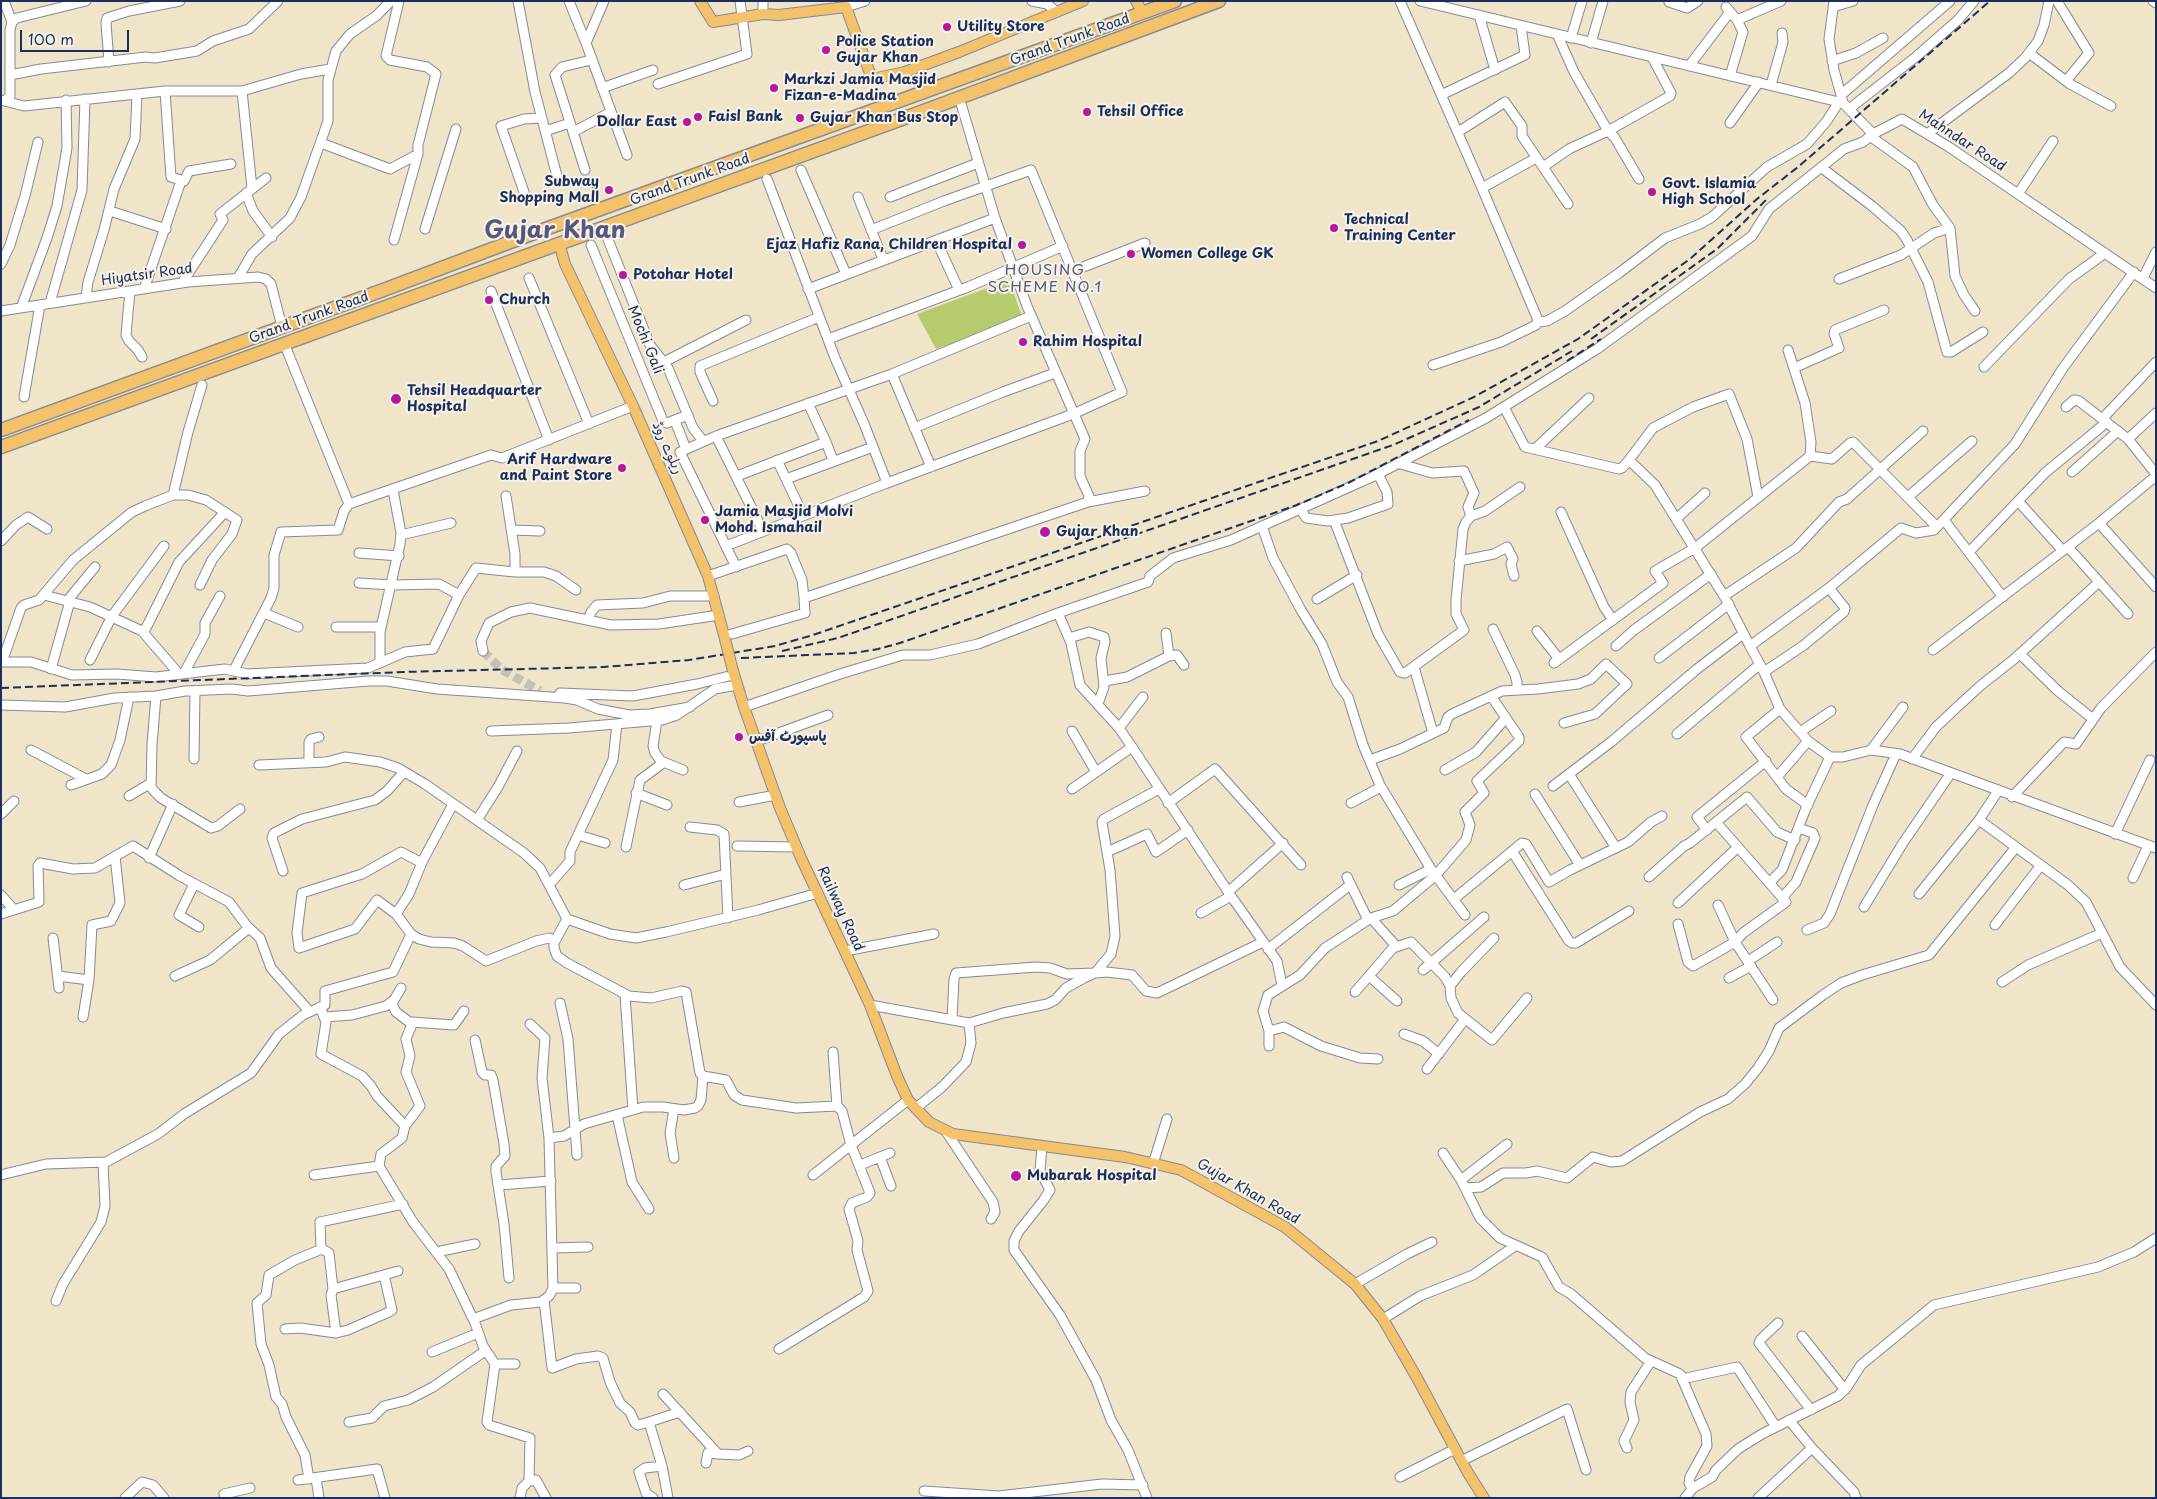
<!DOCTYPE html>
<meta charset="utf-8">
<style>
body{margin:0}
#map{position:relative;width:2157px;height:1499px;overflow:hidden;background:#f0e4c9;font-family:"Playpen Sans",sans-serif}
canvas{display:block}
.frame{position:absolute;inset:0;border:2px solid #1b2f5e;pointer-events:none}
.scale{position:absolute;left:20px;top:30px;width:109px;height:22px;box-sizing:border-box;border:2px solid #1b2f5e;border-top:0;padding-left:6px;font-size:15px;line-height:18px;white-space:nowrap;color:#1b2f5e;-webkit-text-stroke:4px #f7f3e8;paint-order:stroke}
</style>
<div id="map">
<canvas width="2157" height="1499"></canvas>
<div class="frame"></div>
<div class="scale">100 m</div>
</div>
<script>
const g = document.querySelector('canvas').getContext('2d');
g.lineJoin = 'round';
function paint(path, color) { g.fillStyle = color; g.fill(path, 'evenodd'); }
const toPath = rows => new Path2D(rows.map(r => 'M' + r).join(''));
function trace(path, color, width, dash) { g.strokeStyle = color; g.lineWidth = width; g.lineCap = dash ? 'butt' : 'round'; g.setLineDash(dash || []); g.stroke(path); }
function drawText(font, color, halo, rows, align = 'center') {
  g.font = font + ' "Playpen Sans","Playpen Sans Arabic",sans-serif'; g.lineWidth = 4; g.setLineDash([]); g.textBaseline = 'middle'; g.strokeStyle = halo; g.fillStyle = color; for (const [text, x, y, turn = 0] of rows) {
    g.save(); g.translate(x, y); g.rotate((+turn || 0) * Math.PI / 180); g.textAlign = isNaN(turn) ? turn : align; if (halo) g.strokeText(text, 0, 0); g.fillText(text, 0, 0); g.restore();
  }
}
const green = toPath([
 [1009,280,1023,319,936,349,917,314]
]);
const minorTunnel = toPath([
 [483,651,501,669,540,691]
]);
const minor = toPath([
 [4,1,12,22,10,30,10,96,6,100],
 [518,1,535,92,558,180],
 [569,1,586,43],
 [604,1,586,43,627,155],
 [1032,1,1047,4,1057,12],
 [1400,1,1482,188,1538,320,1536,325,1501,342,1433,365],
 [1420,1,1843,103],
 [1834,1,1829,39,1834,70,1841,95,1843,103,1873,134],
 [2057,1,2089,53,2066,81],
 [2153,1,2156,3],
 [1669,2,1687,8,1698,1],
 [846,7,865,1],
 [1726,7,1737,20,1743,32,1730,76],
 [1833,7,1853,1],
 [763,14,763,1],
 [1479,15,1495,70],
 [1737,20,1781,1],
 [12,22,17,18,86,1],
 [1557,34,1574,72,1608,131,1615,138,1639,179],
 [1571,38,1582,1],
 [1591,43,1603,1],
 [2029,53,2070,84,2111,106],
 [1832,61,1856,53,1883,38],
 [109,62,106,23,107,18,129,11,180,1],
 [1689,66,1730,12],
 [10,75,41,69,146,57,155,58,197,51,213,41,249,29,278,1],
 [658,84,747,54,740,1],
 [1771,85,1783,42,1782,33],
 [602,88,653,70],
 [165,91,171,177,184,181,189,171,231,164],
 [242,91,252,188],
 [1441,95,1525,55,1521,26],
 [1841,95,1950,1],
 [959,97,995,218,1027,306,1085,439,1080,451,1080,476,1089,496,1088,502,1145,491],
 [1,100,24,106,165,91,242,91,301,74,330,69],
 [1849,109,1917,56,1958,20,1974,1],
 [1730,123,1759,82],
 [545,131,570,123],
 [573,132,611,112],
 [1458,132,1505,102,1522,126,1522,136,1568,204],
 [1927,134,2009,73,2025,58,2038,41,2044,25,2049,1],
 [1870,136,1913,167,1933,205,1950,228,1955,276,1964,295,1975,311],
 [321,143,390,169,418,154],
 [1543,167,1569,149,1608,131,1670,96,1671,93,1652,57],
 [1822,168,1872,206,1901,231,1907,240,1928,282,1947,352,1951,352,1983,332],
 [585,170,555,75,562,67,591,60],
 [801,170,846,274],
 [767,179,835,358,865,426,887,483,1073,414,1122,392,1031,170,944,201,871,230],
 [1482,188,1536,158],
 [524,192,501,126,524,119,542,118],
 [246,193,253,211,272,237],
 [2018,194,2053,141],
 [858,197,883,259],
 [890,197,978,163],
 [110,211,166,229],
 [425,229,456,129],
 [607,237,650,345,668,368,693,428,703,441],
 [394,240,418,154,418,145,436,74,427,67,390,60,386,56,399,1],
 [936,240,959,290],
 [591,245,663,421,667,423,688,415],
 [1,264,10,245,25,196,38,142],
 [1073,271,1145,243],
 [2134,272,2063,368,2015,444,1934,530,1916,533,1901,528,1829,588,1750,646,1764,672,1780,709,1808,741,1830,757,1843,757,1871,750,1900,754,2156,848],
 [238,278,252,254,290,218,301,197,328,121,328,80,336,51,350,34,376,16,391,1],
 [529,278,589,424],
 [2143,278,2156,252],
 [1839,279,1901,255,1934,233,1950,228],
 [182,283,223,220,220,214,266,178],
 [144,289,181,181],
 [808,289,995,218],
 [130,291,126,335,129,341,138,350,142,357],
 [491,291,549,440],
 [86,298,88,282,104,230,114,189,135,139,137,95],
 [50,303,82,190,85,99],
 [21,308,47,238,57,206,67,148,66,100],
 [1,311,188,282,258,277,266,279,271,284,282,327],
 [1538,322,1547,321,1565,311,1619,273,1665,238,1700,224,1712,217,1767,167,1807,144,1826,122,1839,102],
 [828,339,968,287,1063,246],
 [284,343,349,504,491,455,502,458,633,406],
 [1788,350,1805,403,1811,442,1810,456],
 [664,362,746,320],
 [1984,367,2069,279,2105,253],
 [1794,368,1839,348,1834,334,1835,330,1884,310],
 [892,374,931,467],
 [24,397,40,305],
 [713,401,700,372,700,366,819,317],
 [1504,407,1525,447,1619,469,1622,468,1629,460,1655,485,1724,596,1750,646],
 [2066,407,2074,400,2079,401,2128,439,2156,474],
 [2102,419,2156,362],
 [675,421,686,449],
 [914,428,1003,392,1055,373],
 [716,436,763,531],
 [2128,439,2156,413],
 [826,442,833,460],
 [1535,449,1589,398],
 [777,460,803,515],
 [1629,460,1653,428,1693,407,1729,394,1747,439,1758,497],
 [1397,463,1432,473,1464,471,1474,493,1468,507,1471,516],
 [2072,472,2118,431],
 [737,476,826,442,808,403],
 [786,479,873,447],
 [173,495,188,432,202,385],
 [506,496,515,554,515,572],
 [1908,497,1972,441],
 [2018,501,2063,551],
 [1300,508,1306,518,1328,521,1348,518,1388,504,1387,492,1378,474],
 [1561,512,1604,607,1613,620],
 [1676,519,1705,493],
 [1334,520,1378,634,1400,672,1405,673,1464,630,1456,614,1456,600,1463,529,1466,522,1471,516,1485,511,1520,487],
 [1944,520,2003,597],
 [2099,523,2156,587],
 [1262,526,1273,558,1301,610,1322,644,1337,682,1348,697,1363,745,1380,785,1431,869],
 [511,530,540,531],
 [401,535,451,523],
 [1,541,16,525,28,517,47,529],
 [726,546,887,483],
 [2068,547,2128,614],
 [1969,552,2046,472,2107,422],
 [359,553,399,556],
 [1459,561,1494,554,1507,547,1513,559,1511,564,1514,576],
 [736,567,680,452,716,436,892,374,1031,316],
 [708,576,787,549,791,553,802,580,804,598],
 [359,583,392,585,439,584,459,595],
 [44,595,90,607,142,631,179,674],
 [1724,596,1796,548,1839,502,1847,499,1923,431],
 [1317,599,1357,575],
 [67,601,95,567],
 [264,613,298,627],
 [1058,613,1071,643,1080,685,1119,728,1132,747,1231,896,1277,961,1282,985],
 [588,620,591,612,597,605,643,603,670,596,714,596],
 [336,627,381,627],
 [1493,629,1515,675,1517,682,1517,690],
 [1537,631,1559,659],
 [144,632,179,562,225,512],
 [725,636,805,613,804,598,1088,502],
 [1069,638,1089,632,1104,637,1105,642,1101,658,1104,687,1098,704],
 [1616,646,1634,630,1711,574],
 [1933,650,2099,523,2156,476],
 [483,651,481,641,489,623,511,612,530,608,611,625,659,624,719,615],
 [2020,654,2058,691,2093,719],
 [1169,656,1177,655,1184,665],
 [1659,658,1729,604],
 [90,660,112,616,164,546],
 [1,662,31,662,72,675,117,674,156,677,225,669,247,674,368,668,405,652,433,649,459,595,476,568,515,572,544,572,556,576,576,590],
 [2,662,21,608,24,605,39,600,73,560,132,512,145,506,173,495,188,495,206,500,237,520,232,534,212,560,200,585],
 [380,663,380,632,400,544,401,533,393,490],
 [1554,663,1663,583,1655,571,1695,548,1810,456,1832,459,1850,443,1853,442,1937,527],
 [1414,667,1433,733],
 [51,669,70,601],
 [234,670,271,598,274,588,274,555,281,532,338,530,344,511,349,504],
 [1764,672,1804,645,1844,612,1845,608,1829,588],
 [184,673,205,634,205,623,220,596],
 [1105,681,1127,677,1169,656,1166,633],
 [560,693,633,696,697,684,733,675],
 [156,696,152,745,151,787,154,791,161,798,211,828,218,826,240,809],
 [1,705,65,707,115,698,156,696,185,691,232,689,248,691,368,681,387,681,437,689,565,698,577,700,598,709,629,715,650,714,690,707],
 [744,707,840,674,903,655,930,655,978,644,1058,613,1148,582,1150,576,1173,558,1231,540,1372,477,1486,418,1597,349,1752,236,1769,209,1844,149,1863,142,1873,134,1902,119,1949,147,2156,288],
 [1780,709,1746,737,1786,789,1808,805],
 [657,721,653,746,655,753,661,761,683,770],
 [1119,728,1143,697],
 [491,731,569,728,662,720,677,715,715,689,737,685],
 [1072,731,1096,772],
 [1800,732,1831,711],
 [1677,734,1759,665],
 [757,741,828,715],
 [31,750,86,779],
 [1871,750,1903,707],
 [194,759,195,691],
 [1912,759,1936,727,1954,710,1980,686,2013,660,2099,582],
 [1370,760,1400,749,1444,728,1448,717,1452,714,1502,691,1538,689,1578,684,1591,679,1606,664,1627,684,1595,714,1564,723],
 [309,762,309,742,311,739,319,737],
 [259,765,326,762,345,757,380,762,398,768,425,784,524,853,540,868,567,919,610,934,636,938,666,932,758,910,818,893],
 [1445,770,1476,752,1505,719],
 [1569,774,1616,848],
 [1778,776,1808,741],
 [71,785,102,774,111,765,120,740,129,697],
 [1553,786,1611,742,1697,669,1743,634],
 [1072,789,1132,747],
 [636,793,667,805],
 [1535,794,1580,865],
 [129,796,151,783],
 [2012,797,2064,742,2076,744,2101,708,2156,652],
 [739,802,776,795],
 [1168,803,1215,769,1301,865],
 [1351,803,1381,787],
 [1,814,14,801],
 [477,820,498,787,517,751],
 [1979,820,2068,885,2086,902,2120,967,2156,1005],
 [1716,822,1786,902,1743,933,1735,942,1773,1000],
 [690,827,717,830,724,834,728,918],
 [1707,830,1697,817,1766,761],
 [2115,834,2150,760],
 [578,835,605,843],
 [737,846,796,847],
 [626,847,640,780,663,763],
 [1512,851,1569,941,1572,943,1576,943,1629,911],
 [1107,852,1147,834,1156,852,1188,830],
 [149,858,173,804],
 [422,863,401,852,362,874,302,893,297,933,299,948,355,929,377,900,396,914,411,934,419,939,431,942,454,943,463,946,486,961,536,941,549,938,555,941],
 [283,871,272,838,274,833,302,819,375,800,387,791,404,772],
 [1347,877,1368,920],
 [1649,877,1684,846,1690,843,1747,797,1777,832,1795,840],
 [2133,878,2148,846],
 [1770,882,1782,870,1806,808,1830,757],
 [194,884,179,915,199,927],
 [549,885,570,861,570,852,613,760,617,724],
 [684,885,726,874],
 [1399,885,1431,869,1465,915],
 [1228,892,1283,843],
 [1919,894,1979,820,1998,791],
 [1,895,14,910],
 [1782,898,1796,882,1815,838,1813,833,1799,828],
 [1454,899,1522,843,1526,844,1549,882,1570,870,1628,842,1651,822,1662,816],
 [1678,903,1738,847],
 [1864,907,1903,843,1951,773],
 [1201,913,1231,896],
 [1,914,39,902,38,866,40,863,73,869,95,868,133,846,180,876,229,902,247,926,260,938,271,968,309,1011],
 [396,914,409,894,423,860,453,804],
 [1371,918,1396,946],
 [567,919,554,943,554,948,557,956,567,963,629,996,651,998,682,991,686,992,700,1073,703,1076,726,1080,734,1095,742,1100,796,1108,837,1106],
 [1678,924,1688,962,1693,966,1735,942,1718,905],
 [1995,925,2041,865],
 [1807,930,1824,923,1830,914,1873,805,1896,754],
 [53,938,59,988],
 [1268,949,1350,885],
 [845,951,934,934],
 [1748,961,1777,942],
 [1423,970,1484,917],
 [58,976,89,980],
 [175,976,210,960,249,928],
 [1369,976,1397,1001],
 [1729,978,1751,966],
 [2002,982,2028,965,2102,933],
 [1450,986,1461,972,1494,938],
 [1355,992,1393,948,1411,942,1445,977,1450,986,1451,998,1458,1013,1492,1040,1527,998],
 [625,995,633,1110],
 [391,1002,396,1012,412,1024,406,1039,410,1056,406,1072,420,1106,405,1126],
 [560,1003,568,1039,577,1155],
 [870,1005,969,1023,1003,1013,1047,1004,1055,1000,1066,988,1084,978,1095,973,1107,972,1132,975,1146,991,1157,993,1263,942],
 [320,1007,326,1022,321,1054,362,1076,371,1086,377,1096,405,1126,402,1138,381,1154,379,1166,413,1222,449,1269,475,1323,483,1346,495,1364,487,1422,489,1425,530,1438,529,1481,522,1488,520,1498],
 [83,1017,89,980,92,925,111,921,120,903,115,856],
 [325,1017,352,1015,386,1006,394,1000,401,988],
 [952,1020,954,979,956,973,1036,967,1050,968,1067,974,1095,973,1111,954,1115,936,1110,870,1102,822,1104,819,1159,789],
 [412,1022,454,1025,464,1011],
 [1269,1031,1284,1027,1321,1046,1360,1058,1378,1059],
 [1404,1034,1423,1041,1439,1054],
 [475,1040,482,1072,485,1075,491,1075,493,1080,504,1144,505,1156,496,1166,496,1172,504,1224,509,1278],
 [1269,1046,1269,1031,1263,1011,1268,995,1300,975,1325,948,1371,918,1393,911,1436,875,1466,840,1470,825,1465,812,1484,793,1477,781,1519,741,1519,737,1491,696],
 [1427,1069,1465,1019],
 [916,1108,942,1087,966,1062,971,1043,969,1023],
 [617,1115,632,1182,649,1209],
 [945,1130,993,1202,995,1212,991,1219],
 [549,1138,564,1136,584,1124,643,1107,663,1107,684,1110,695,1108,698,1106,701,1100,703,1076],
 [1507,1144,1461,1180,1480,1218,1500,1238,1542,1257,1559,1287,1571,1294,1645,1358,1680,1374,1706,1434,1707,1446,1690,1477,1689,1483,1692,1489],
 [1042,1146,1040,1171,1050,1190,1043,1201,1019,1231,1014,1241,1014,1250,1060,1315,1096,1380,1111,1420,1128,1450,1147,1498],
 [1443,1153,1461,1180],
 [880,1157,891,1186],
 [674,1158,670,1133,674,1109],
 [1153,1164,1167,1119],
 [860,1165,890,1153],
 [1,1175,46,1164,106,1162,158,1134,184,1114,251,1073,279,1034,303,1015,325,1005,325,991,393,972,411,934],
 [314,1175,379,1166],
 [813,1175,908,1100],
 [499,1185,551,1181],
 [1466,1188,1481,1187,1503,1173,1526,1173,1537,1171,1567,1178,1593,1157,1611,1162,1622,1161,1700,1112,1728,1099,1745,1084,1758,1068,1769,1051,1779,1028,1823,995,1841,983,1862,975,1929,955,2016,847],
 [553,1248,588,1247],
 [321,1249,320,1222,403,1204],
 [436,1252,475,1244],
 [1355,1284,1407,1254,1432,1242],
 [553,1288,576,1288],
 [333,1289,331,1295,336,1333],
 [544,1300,552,1368,576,1359,598,1356,603,1358,610,1382,620,1403,630,1412,635,1423,638,1425,649,1422,662,1466,668,1498],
 [56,1301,63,1284,101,1222,105,1206,103,1163],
 [473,1319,511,1305,541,1302,549,1296,553,1289,549,1138,542,1078,545,1038,530,1024],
 [1383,1319,1420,1296,1473,1275,1515,1246],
 [1778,1323,1761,1339,1759,1343,1811,1410],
 [285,1329,300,1328,336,1333,348,1330,389,1312,392,1310,384,1275],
 [1802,1336,1845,1390],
 [779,1349,864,1297,868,1291,857,1250,858,1241,849,1209,852,1203,867,1197,870,1193,851,1145,842,1111,837,1106,833,1052],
 [432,1352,478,1333],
 [495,1364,515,1364],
 [1682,1379,1737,1367,1776,1427],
 [663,1394,718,1454,739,1455,748,1451],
 [1789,1420,1812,1448,1854,1492,1856,1498],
 [349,1422,372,1418,384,1406,408,1400,433,1387,485,1351],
 [649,1422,680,1412],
 [1627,1448,1624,1441,1634,1420,1630,1402,1631,1392,1651,1361],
 [1461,1461,1567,1409,1586,1470],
 [706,1463,708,1453,718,1454],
 [1400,1477,1455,1449],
 [316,1478,319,1498],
 [309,1479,305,1455,286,1417,282,1404,276,1397,269,1365,261,1344,257,1303,266,1295,269,1275,295,1260,322,1249,329,1253,333,1289,398,1271],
 [298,1480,377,1469,385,1498],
 [529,1481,536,1480,546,1498],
 [924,1491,999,1496,1102,1484,1143,1485],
 [125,1498,142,1482,153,1485,164,1498],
 [225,1498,224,1494,250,1488],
 [653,1498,646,1493,639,1472,645,1468,662,1466],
 [1685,1498,1693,1488,1712,1477,1716,1470,1738,1449,1762,1434,1838,1396,1847,1387,1861,1365,1934,1305,2098,1267,2134,1252,2156,1238],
 [1758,1498,1812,1448]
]);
const major = toPath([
 [700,1,713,22,763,14,779,15,846,7,872,79,905,72,959,52,1083,1],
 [1136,1,1143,13],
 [559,243,565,264,633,406,708,576,725,639],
 [733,671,744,707,780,808,801,858,870,1005,897,1076,908,1100,929,1122,953,1134,1125,1157,1181,1170,1285,1227,1355,1284,1383,1319,1417,1378,1468,1473,1484,1498]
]);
const highway = toPath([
 [1,430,386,289,529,235,1175,1],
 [1,447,921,112,1219,1]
]);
const rail = toPath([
 [1591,339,1717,249,1768,198],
 [1567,361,1601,339],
 [782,651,838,638,1393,445,1479,407,1572,351],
 [741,658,854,653,878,649,900,643,1297,505,1348,483,1469,420],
 [1,688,403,672,604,667,689,660,775,646,813,635,1378,441,1474,397,1578,339,1690,259,1757,199,1798,167,1990,1]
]);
const majorBridge = toPath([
 [725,639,733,671]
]);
const markers = [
 [947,27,5,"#b5179e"],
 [826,50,5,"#b5179e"],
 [774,88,5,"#b5179e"],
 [1087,112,5,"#b5179e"],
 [698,117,5,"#b5179e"],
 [800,118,5,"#b5179e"],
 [687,122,5,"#b5179e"],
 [609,190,5,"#b5179e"],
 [1652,192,5,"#b5179e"],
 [1334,228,5,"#b5179e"],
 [1022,245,5,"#b5179e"],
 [1131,254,5,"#b5179e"],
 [623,275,5,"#b5179e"],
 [489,300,5,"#b5179e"],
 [1023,342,5,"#b5179e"],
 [396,399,6,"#b5179e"],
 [622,468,5,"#b5179e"],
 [705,520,5,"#b5179e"],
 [1045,532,6,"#b5179e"],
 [739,737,5,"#b5179e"],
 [1016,1176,6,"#b5179e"]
];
const poiNames = [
 ["Utility Store",957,27],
 ["Police Station",836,42],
 ["Gujar Khan",836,58],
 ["Markzi Jamia Masjid",784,80],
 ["Fizan-e-Madina",784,96],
 ["Tehsil Office",1097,112],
 ["Faisl Bank",708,117],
 ["Gujar Khan Bus Stop",810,118],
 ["Dollar East",677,122,"right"],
 ["Subway",599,182,"right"],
 ["Shopping Mall",599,198,"right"],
 ["Govt. Islamia",1662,184],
 ["High School",1662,200],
 ["Technical",1344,220],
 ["Training Center",1344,236],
 ["Ejaz Hafiz Rana, Children Hospital",1012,245,"right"],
 ["Women College GK",1141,254],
 ["Potohar Hotel",633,275],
 ["Church",499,300],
 ["Rahim Hospital",1033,342],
 ["Tehsil Headquarter",407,391],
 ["Hospital",407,407],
 ["Arif Hardware",612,460,"right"],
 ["and Paint Store",612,476,"right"],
 ["Jamia Masjid Molvi",715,512],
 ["Mohd. Ismahail",715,528],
 ["Gujar Khan",1056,532],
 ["پاسپورٹ آفس",749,737],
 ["Mubarak Hospital",1027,1176]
];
const streetNames = [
 ["Grand Trunk Road",1070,40,-20],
 ["Mahndar Road",1962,141,33],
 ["Grand Trunk Road",690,180,-20],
 ["Hiyatsir Road",147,275,-8],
 ["Grand Trunk Road",309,318,-20],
 ["Mochi Gali",645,340,68],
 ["ریلوے روڈ",667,448,66],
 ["Railway Road",840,909,65],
 ["Gujar Khan Road",1248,1192,30]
];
const neighbourhoodNames = [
 ["HOUSING",1045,271],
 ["SCHEME NO.1",1045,288]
];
const townNames = [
 ["Gujar Khan",555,231]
];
paint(green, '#b6ca6e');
trace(minorTunnel, '#c5c0b4', 9, [9, 4.5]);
trace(minor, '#868a94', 11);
trace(major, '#868a94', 12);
trace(highway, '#868a94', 15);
trace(minor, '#fff', 9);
trace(major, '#f4c26a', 10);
trace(highway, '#f4c26a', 12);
trace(rail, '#1b2f5e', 2, [8, 4]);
trace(majorBridge, '#868a94', 12, []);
trace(majorBridge, '#f4c26a', 10);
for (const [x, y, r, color] of markers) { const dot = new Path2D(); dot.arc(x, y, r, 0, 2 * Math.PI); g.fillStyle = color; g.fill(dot); trace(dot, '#f7f3e8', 2); }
drawText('bold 14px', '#1b2f5e', '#f7f3e8', poiNames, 'left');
drawText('14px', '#1b2f5e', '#f7f3e8', streetNames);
g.letterSpacing = '1px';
drawText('15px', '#555681', '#f7f3e8', neighbourhoodNames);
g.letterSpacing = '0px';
drawText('bold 24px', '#555681', '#f7f3e8', townNames);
</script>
